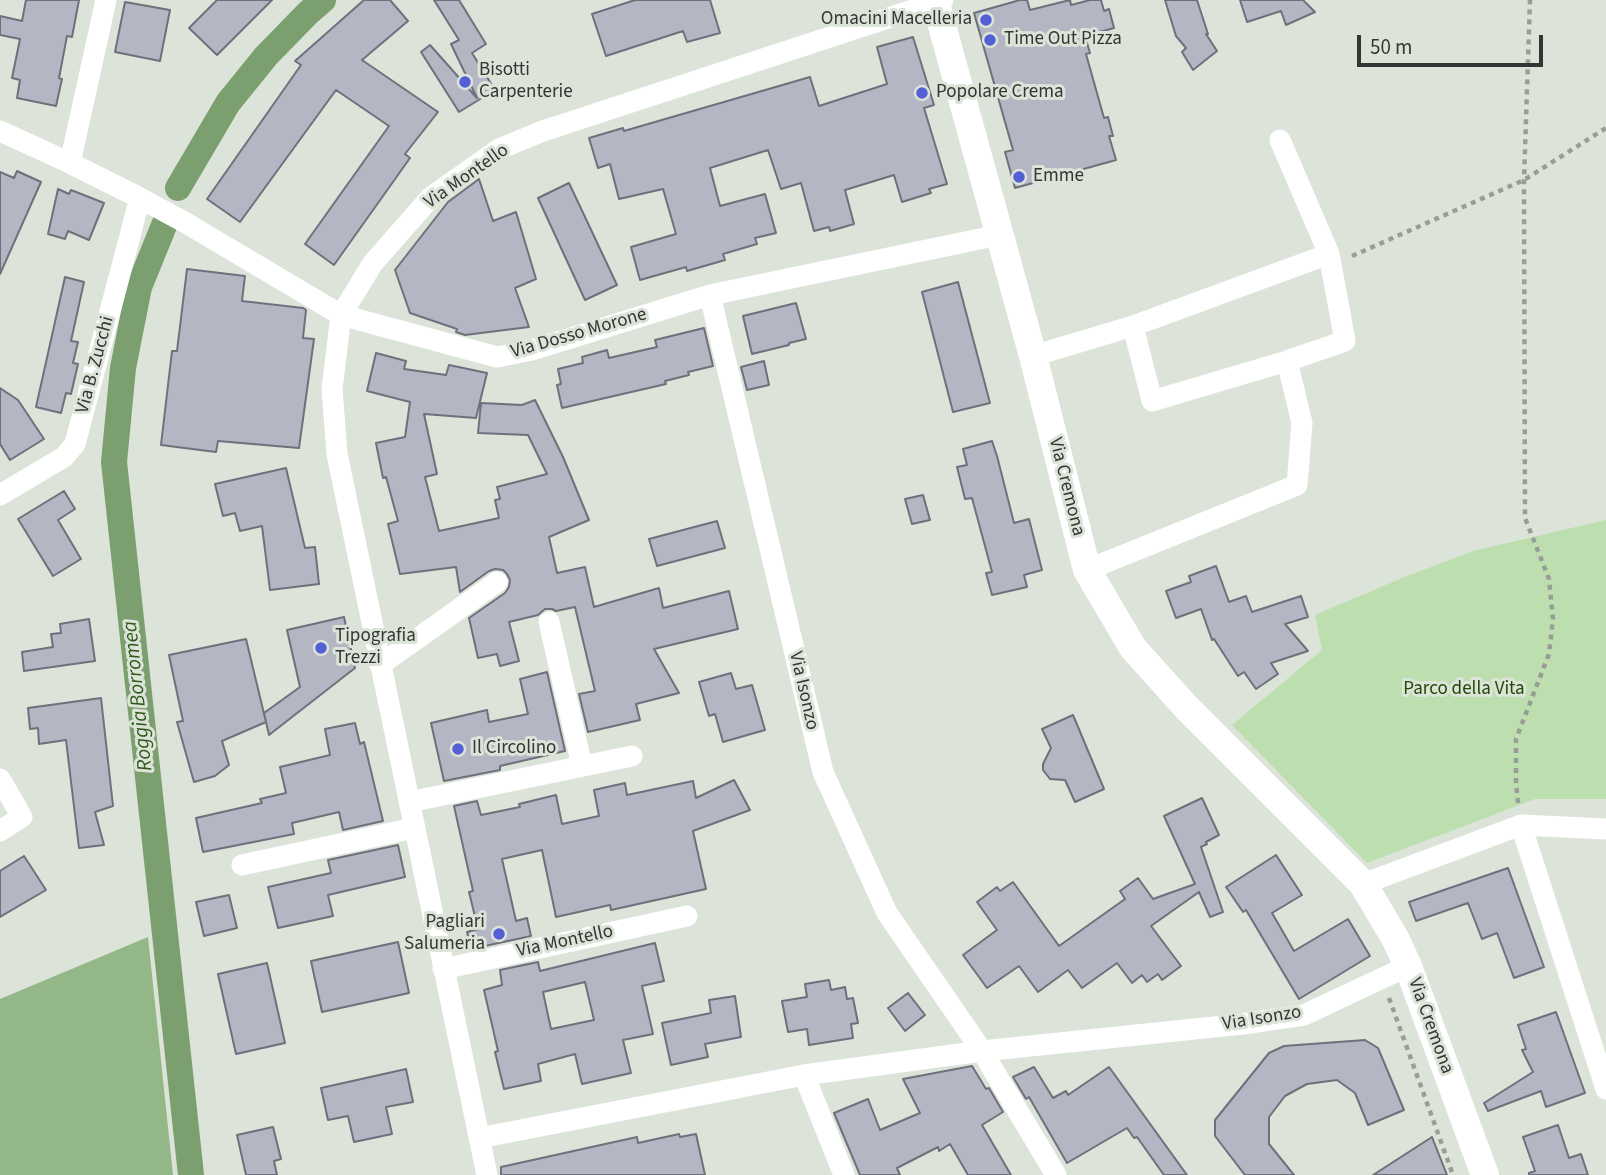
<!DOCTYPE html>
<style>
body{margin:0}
#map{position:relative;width:1606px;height:1175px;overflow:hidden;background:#dce4d9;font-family:"Source Sans 3",sans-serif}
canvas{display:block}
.scale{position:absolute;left:1357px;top:35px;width:186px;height:32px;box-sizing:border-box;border:4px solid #333632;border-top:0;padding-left:9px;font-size:21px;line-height:24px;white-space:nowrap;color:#333632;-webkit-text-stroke:5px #dce4d9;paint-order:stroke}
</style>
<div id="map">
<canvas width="1606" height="1175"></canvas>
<div class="scale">50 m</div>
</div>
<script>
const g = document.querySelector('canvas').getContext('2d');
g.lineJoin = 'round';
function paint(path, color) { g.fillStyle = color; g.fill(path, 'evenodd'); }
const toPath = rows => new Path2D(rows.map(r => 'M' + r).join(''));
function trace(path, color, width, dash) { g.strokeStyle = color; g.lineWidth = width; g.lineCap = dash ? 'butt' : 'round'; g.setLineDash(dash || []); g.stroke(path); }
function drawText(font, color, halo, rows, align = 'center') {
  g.font = font + ' "Source Sans 3",sans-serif'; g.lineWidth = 6; g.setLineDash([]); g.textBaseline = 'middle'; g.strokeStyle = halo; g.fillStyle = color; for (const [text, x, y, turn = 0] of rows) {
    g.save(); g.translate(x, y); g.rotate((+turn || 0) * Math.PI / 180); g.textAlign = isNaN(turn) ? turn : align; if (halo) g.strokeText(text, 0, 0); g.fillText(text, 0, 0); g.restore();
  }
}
const green = toPath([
 [1606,520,1606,799,1535,799,1367,863,1232,725,1322,650,1315,615,1402,578,1473,551]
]);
const forest = toPath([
 [148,937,173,1175,0,1175,0,999]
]);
const canal = toPath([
 [178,188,228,103,266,56,308,13,323,0],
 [165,223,139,287,123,368,114,462,191,1175]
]);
const building = toPath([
 [26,0,79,0,72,37,67,36,59,78,62,79,56,106,17,98,20,80,12,78,20,39,0,35,0,16,22,21,26,0],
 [217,0,272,0,217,55,189,28,217,0],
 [364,0,390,0,408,21,362,60,438,112,405,154,410,158,334,265,305,244,389,126,336,90,240,222,207,199,301,65,295,61,364,0],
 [434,0,459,0,486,44,472,53,495,90,459,112,421,52,430,45,477,98,451,44,459,40,434,0],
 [635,0,710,0,720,33,687,42,683,31,606,56,592,14,635,0],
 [1020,0,1027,0,1030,10,1070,0,1071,5,1090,0,1101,0,1104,11,1109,9,1114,28,1085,36,1090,53,1086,54,1104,118,1108,117,1113,136,1109,136,1116,160,1015,188,1005,152,1013,150,974,13,1020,0],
 [1165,0,1197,0,1208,34,1206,34,1217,51,1193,70,1182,52,1186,48,1176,36,1165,0],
 [1240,0,1303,0,1315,12,1286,25,1281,11,1247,22,1240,0],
 [125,2,170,10,160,61,115,52,125,2],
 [913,37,934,105,924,108,947,184,929,189,931,193,902,202,894,175,845,190,854,224,830,231,829,227,814,231,801,183,781,189,768,150,710,168,720,206,765,194,776,233,755,238,757,244,723,254,725,260,687,271,686,267,640,280,631,247,676,234,663,189,619,199,610,164,598,168,589,138,623,128,624,131,810,77,819,106,887,84,877,47,913,37],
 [17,171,41,182,0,274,0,172,14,178,17,171],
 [479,179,493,221,516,212,536,279,515,288,529,327,465,335,456,332,457,329,410,313,395,270,448,202,479,179],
 [569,183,617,285,585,300,538,198,569,183],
 [58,189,69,194,71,190,104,203,89,240,68,231,65,239,48,234,58,189],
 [187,269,245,276,242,301,303,308,306,310,303,338,314,339,299,448,218,441,216,452,161,445,172,351,177,351,187,269],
 [65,277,84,282,71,341,78,342,73,363,78,364,71,394,66,393,61,413,36,407,65,277],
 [958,282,990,403,953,412,922,292,958,282],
 [796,303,806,339,789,343,789,345,752,354,743,316,796,303],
 [704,328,713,366,688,372,689,375,665,381,666,384,562,408,557,385,561,384,558,369,583,363,582,357,607,350,609,358,657,347,655,340,704,328],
 [376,353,406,361,404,369,446,375,449,365,487,373,476,418,424,414,437,474,425,477,439,531,499,518,495,500,500,499,497,487,547,474,528,435,478,433,481,403,522,405,535,400,563,457,589,520,549,537,557,573,585,567,594,607,659,588,663,608,729,591,738,629,654,649,679,693,636,704,640,720,588,732,579,694,595,691,575,607,556,611,552,609,545,609,538,615,509,622,519,661,500,666,497,654,478,658,469,618,505,593,509,587,510,580,507,574,503,570,495,569,489,571,460,592,456,567,400,574,388,524,398,521,386,477,383,478,376,443,405,437,410,402,367,391,376,353],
 [764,361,769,385,747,390,741,367,764,361],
 [0,388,18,400,44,439,10,460,0,444,0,388],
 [992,441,997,456,1014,523,1029,519,1042,570,1024,575,1027,587,992,595,986,573,992,572,972,498,965,499,957,467,967,465,963,449,992,441],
 [286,468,305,548,315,547,319,584,270,590,262,526,240,531,235,513,223,516,215,484,286,468],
 [64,491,75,509,58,520,81,559,53,576,18,519,64,491],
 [923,495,930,520,912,524,905,499,923,495],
 [717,521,725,548,657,566,649,539,717,521],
 [1216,566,1229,602,1246,596,1252,612,1301,596,1308,617,1285,624,1308,651,1271,663,1278,674,1256,689,1244,672,1238,676,1214,639,1212,640,1201,609,1176,618,1166,591,1191,582,1189,576,1216,566],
 [344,617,355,668,269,735,264,713,300,687,287,630,344,617],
 [89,619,95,661,24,671,22,652,53,647,51,634,61,633,60,624,89,619],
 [246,639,266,722,222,741,229,765,215,776,194,782,177,722,183,721,169,655,246,639],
 [547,672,565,751,500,766,500,770,444,781,431,723,487,710,489,722,528,714,520,679,547,672],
 [731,673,736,689,752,685,765,730,723,742,715,714,709,716,699,682,731,673],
 [101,698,113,806,95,812,104,845,79,848,66,740,39,744,38,728,30,729,28,708,101,698],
 [1073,715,1104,789,1075,802,1065,780,1050,779,1043,770,1043,764,1051,748,1042,729,1073,715],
 [355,723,360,744,364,742,383,821,343,830,339,812,292,823,294,834,203,852,196,818,262,803,260,799,286,793,280,767,330,755,325,729,355,723],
 [734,780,750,810,693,831,706,889,611,910,610,905,556,917,542,850,502,859,516,921,527,918,531,936,471,949,467,932,478,929,469,892,473,891,454,806,477,801,481,815,520,807,519,804,556,795,562,824,599,816,594,790,625,783,627,795,693,781,696,798,734,780],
 [1202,798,1219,835,1206,842,1207,844,1201,847,1223,912,1210,917,1199,892,1151,926,1181,966,1162,980,1158,974,1147,982,1142,975,1132,983,1117,963,1082,988,1068,970,1038,992,1019,966,987,988,963,955,997,930,977,902,997,887,1000,891,1013,882,1059,946,1125,899,1120,891,1138,878,1153,899,1195,884,1164,816,1202,798],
 [398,845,405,877,328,895,333,916,278,928,268,887,331,873,328,860,398,845],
 [1276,855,1302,895,1272,913,1294,951,1348,919,1370,956,1299,999,1246,910,1243,912,1226,887,1276,855],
 [24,856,46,890,0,917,0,871,24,856],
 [1508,868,1544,967,1514,978,1497,933,1482,939,1468,903,1416,921,1409,902,1508,868],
 [229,895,237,928,204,936,196,902,229,895],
 [398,942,409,993,322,1012,311,961,398,942],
 [655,943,664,981,642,986,653,1034,623,1040,631,1073,582,1084,575,1054,538,1064,541,1081,504,1089,495,1052,498,1051,484,990,502,985,500,970,538,962,540,971,655,943],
 [585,982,594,1020,551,1029,543,992,585,982],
 [267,963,285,1043,236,1054,218,974,267,963],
 [829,980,831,990,845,987,847,999,853,998,858,1023,851,1024,853,1038,809,1045,807,1029,788,1032,782,1001,807,997,805,984,829,980],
 [908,993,925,1015,905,1031,888,1008,908,993],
 [735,996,741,1037,705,1044,708,1057,671,1065,662,1023,711,1013,709,1000,735,996],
 [1556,1012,1585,1093,1546,1107,1541,1091,1488,1111,1484,1103,1533,1072,1522,1050,1526,1049,1518,1025,1556,1012],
 [1365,1040,1378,1048,1404,1110,1368,1125,1355,1093,1337,1080,1307,1084,1285,1096,1269,1117,1269,1144,1294,1175,1245,1175,1215,1136,1215,1120,1269,1053,1284,1046,1365,1040],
 [972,1066,986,1089,989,1088,1003,1112,982,1125,1011,1175,968,1175,950,1144,939,1151,938,1147,897,1168,900,1175,860,1175,834,1113,868,1099,880,1130,920,1113,903,1079,972,1066],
 [1034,1067,1053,1098,1066,1091,1068,1095,1109,1067,1187,1175,1164,1175,1137,1137,1134,1138,1127,1128,1067,1163,1029,1097,1026,1099,1013,1077,1034,1067],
 [406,1069,413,1102,386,1107,392,1134,354,1142,348,1116,328,1120,321,1088,406,1069],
 [1558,1125,1569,1158,1581,1154,1588,1175,1529,1175,1529,1173,1535,1171,1523,1137,1558,1125],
 [273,1127,281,1159,274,1161,277,1175,246,1175,237,1135,273,1127],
 [679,1134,680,1137,696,1134,705,1175,501,1175,501,1167,637,1137,638,1143,679,1134],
 [1432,1137,1447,1175,1373,1175,1432,1137]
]);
const path = toPath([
 [1352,256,1524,180,1606,128],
 [1518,803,1516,783,1516,739,1549,654,1553,619,1549,579,1525,518,1524,180,1530,0],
 [1389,998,1453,1175]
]);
const street = toPath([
 [0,131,70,163,140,198,186,223,341,315,497,357,532,350,710,295,999,235],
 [70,163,106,0],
 [710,295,823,772,887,913,982,1051,1056,1175],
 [1133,326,1152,401,1287,361,1345,341,1329,254,1280,140],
 [1033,356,1133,326,1329,254],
 [0,495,64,457,75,444,140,198],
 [1087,570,1297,485,1302,423,1287,361],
 [549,622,582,766],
 [380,665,497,582],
 [0,779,22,817,0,831],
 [409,802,632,756],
 [1521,825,1606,1089],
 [242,865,414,828],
 [1363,884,1521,825,1606,829],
 [443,969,687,916],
 [804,1075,844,1175],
 [479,1138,804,1075,982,1051,1243,1024,1304,1015,1408,966],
 [487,1175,337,454,332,389,341,315,373,263,431,197,499,149,543,131,943,0]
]);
const secondary = toPath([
 [935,0,1033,356,1087,570,1133,648,1187,708,1363,884,1395,938,1408,966,1485,1175]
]);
const markers = [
 [986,20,7,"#545ed5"],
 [990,40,7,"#545ed5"],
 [465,82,7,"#545ed5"],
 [922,93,7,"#545ed5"],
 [1019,177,7,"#545ed5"],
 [321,648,7,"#545ed5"],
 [458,749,7,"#545ed5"],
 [499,934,7,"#545ed5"]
];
const poiNames = [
 ["Omacini Macelleria",972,20,"right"],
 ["Time Out Pizza",1004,40],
 ["Bisotti",479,71],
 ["Carpenterie",479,93],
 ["Popolare Crema",936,93],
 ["Emme",1033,177],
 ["Tipografia",335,637],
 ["Trezzi",335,659],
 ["Il Circolino",472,749],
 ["Pagliari",485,923,"right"],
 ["Salumeria",485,945,"right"]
];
const streetNames = [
 ["Via Montello",467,177,-35],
 ["Via Dosso Morone",579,334,-16],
 ["Via B. Zucchi",96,365,-75],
 ["Via Cremona",1066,487,76],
 ["Via Isonzo",803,691,77],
 ["Via Montello",565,942,-12],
 ["Via Isonzo",1262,1019,-9],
 ["Via Cremona",1430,1026,70]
];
const parkNames = [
 ["Parco della Vita",1464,690]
];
const waterNames = [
 ["Roggia Borromea",139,696,-96]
];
paint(green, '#bddfb0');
paint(forest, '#93b786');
trace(canal, '#7c9f6f', 26);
paint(building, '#b4b7c3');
trace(building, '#6e707b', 2);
trace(path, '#989e95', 4.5, [5, 5]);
trace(street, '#fff', 21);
trace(secondary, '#fff', 28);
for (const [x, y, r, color] of markers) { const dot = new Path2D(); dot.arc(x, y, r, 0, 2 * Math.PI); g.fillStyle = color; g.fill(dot); trace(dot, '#dce4d9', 2.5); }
drawText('19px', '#333632', '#dce4d9', poiNames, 'left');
drawText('19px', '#333632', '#dce4d9', streetNames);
drawText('19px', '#1e4b04', '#dce4d9', parkNames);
drawText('italic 21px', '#2e5b19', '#dce4d9', waterNames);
</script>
